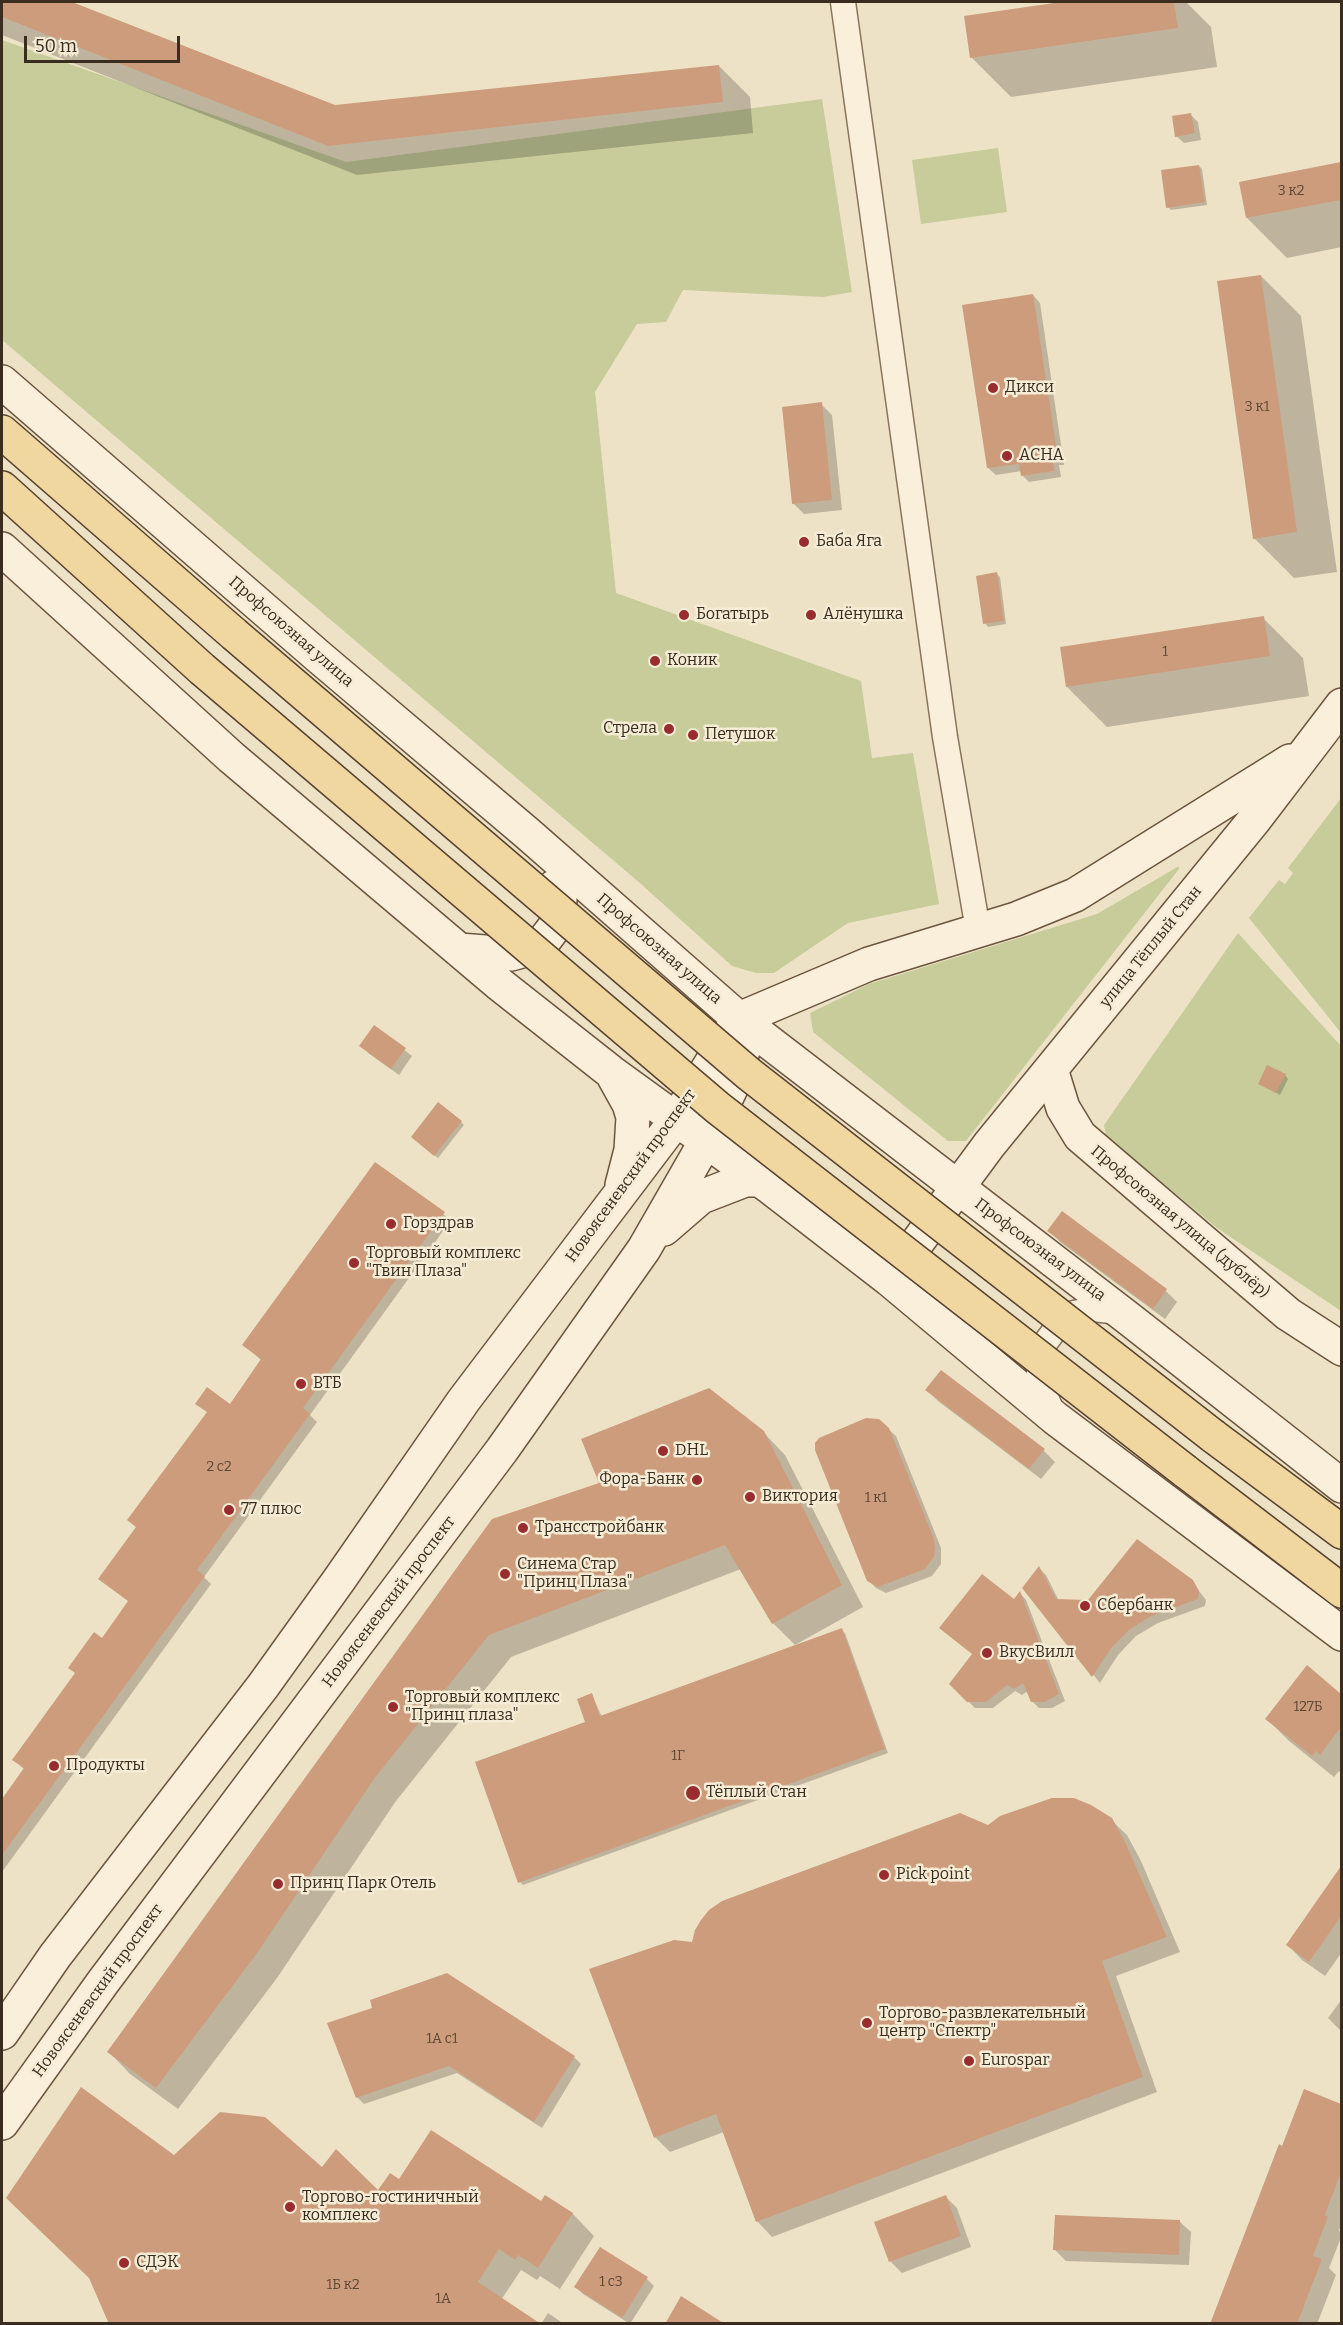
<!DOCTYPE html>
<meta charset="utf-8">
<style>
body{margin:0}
#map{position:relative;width:1343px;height:2325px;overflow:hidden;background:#eee2c6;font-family:Bitter,serif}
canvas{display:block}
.frame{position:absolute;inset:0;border:3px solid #3a2c1f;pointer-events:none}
.scale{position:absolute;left:24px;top:36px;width:156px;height:27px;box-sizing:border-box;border:3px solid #3a2c1f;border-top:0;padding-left:8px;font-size:18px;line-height:21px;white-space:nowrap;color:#3a2c1f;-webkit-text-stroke:4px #f5ecd6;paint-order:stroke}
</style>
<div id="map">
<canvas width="1343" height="2325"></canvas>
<div class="frame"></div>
<div class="scale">50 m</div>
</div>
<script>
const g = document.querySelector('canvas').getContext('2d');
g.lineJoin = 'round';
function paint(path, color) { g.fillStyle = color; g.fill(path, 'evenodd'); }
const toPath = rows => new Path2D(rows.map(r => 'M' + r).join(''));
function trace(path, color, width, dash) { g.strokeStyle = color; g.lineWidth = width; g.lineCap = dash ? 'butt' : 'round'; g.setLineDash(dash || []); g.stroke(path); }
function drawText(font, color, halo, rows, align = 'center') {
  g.font = font + ' Bitter,serif'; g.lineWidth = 5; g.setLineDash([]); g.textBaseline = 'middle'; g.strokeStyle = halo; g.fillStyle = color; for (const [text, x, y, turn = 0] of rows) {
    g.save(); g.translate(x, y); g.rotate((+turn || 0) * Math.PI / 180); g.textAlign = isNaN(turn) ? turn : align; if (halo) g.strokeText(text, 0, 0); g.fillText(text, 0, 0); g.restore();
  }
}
const green = toPath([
 [2,40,346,162,822,99,852,292,823,297,683,290,666,322,637,324,595,392,616,593,861,681,872,758,913,753,939,904,848,923,774,973,756,973,732,966,641,884,2,340],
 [998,148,1007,212,921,224,912,160],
 [1341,798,1341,1033,1249,918,1279,880,1285,884,1293,873,1288,868],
 [1179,866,1179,869,966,1141,948,1141,813,1032,810,1013,869,984,1097,914],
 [1238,933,1341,1046,1341,1311,1217,1228,1106,1136,1104,1125]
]);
const shadow = toPath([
 [2,2,68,2,334,107,719,66,750,97,753,133,357,175,2,35],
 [1071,2,1186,2,1211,27,1217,67,1011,97,971,57,965,17],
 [1191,115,1198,122,1201,140,1184,143,1176,136],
 [1342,164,1342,247,1287,258,1247,218,1241,183],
 [1199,166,1202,169,1207,205,1171,210,1168,207],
 [1261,276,1301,316,1337,572,1294,578,1254,538],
 [1033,295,1040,303,1064,465,1059,465,1061,477,1029,482,1022,475,1022,471,996,475,988,468],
 [821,404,832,415,842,510,804,514,793,503],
 [997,574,1000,577,1006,624,988,627,985,623],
 [1263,618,1303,658,1309,696,1107,727,1067,687],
 [375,1027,412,1056,399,1075,368,1053],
 [1285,1075,1288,1079,1280,1095,1260,1084],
 [461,1122,464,1125,438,1158,416,1140],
 [375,1164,451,1220,310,1415,317,1422,204,1577,211,1584,2,1872,2,1801,25,1770,14,1760,130,1602,100,1579,137,1528,129,1520,208,1413,197,1403,230,1406,262,1361,244,1345],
 [1062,1213,1166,1291,1177,1302,1165,1319,1060,1242,1049,1230],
 [927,1390,1044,1451,1055,1462,1041,1479,938,1401],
 [883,1424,896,1436,941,1548,941,1564,932,1576,886,1593,876,1588,868,1580],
 [763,1432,785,1455,863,1607,795,1645,773,1623,741,1569,511,1657,396,1801,277,1978,178,2109,130,2074,109,2052,493,1520],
 [1039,1568,1046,1575,1059,1601,1089,1602,1192,1582,1206,1600,1205,1606,1158,1623,1136,1636,1118,1655,1100,1683,1024,1588],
 [1020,1593,1026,1600,1065,1701,1052,1708,1039,1708,1032,1701,1028,1691,1022,1695,1015,1691,993,1708,975,1708,951,1684],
 [841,1630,845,1633,888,1753,523,1885,520,1882,587,1723,592,1695,602,1717],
 [1308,1667,1342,1696,1342,1774,1339,1771,1334,1777,1289,1741,1267,1719],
 [1111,1820,1127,1835,1141,1861,1180,1952,1116,1976,1157,2092,772,2237,758,2222,724,2132,670,2152,655,2137,693,1944,988,1827],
 [1342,1868,1342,1952,1325,1976,1302,1960,1288,1945],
 [1342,1999,1342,2032,1328,2018],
 [329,2024,574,2057,581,2064,542,2128,457,2073,364,2104,357,2097],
 [1305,2091,1342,2106,1342,2224,1339,2230,1342,2235,1329,2268,1336,2275,1317,2324,1212,2324],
 [174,2157,322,2169,378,2192,400,2181,542,2203,545,2197,573,2214,594,2236,560,2289,540,2276,537,2280,521,2270,501,2300],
 [946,2197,957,2208,971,2247,902,2273,891,2262,876,2223],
 [1179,2221,1191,2232,1189,2265,1066,2261,1055,2250],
 [647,2279,654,2286,630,2324,583,2294,576,2287],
 [548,2313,564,2324,541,2324]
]);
const building = toPath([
 [2,2,72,2,335,105,719,65,723,102,328,146,2,17],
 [1061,2,1174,2,1178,28,970,58,964,16],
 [1191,113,1195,133,1175,137,1172,116],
 [1341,162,1341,200,1246,218,1239,182],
 [1199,165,1205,202,1166,208,1161,170],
 [1261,275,1297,532,1253,539,1217,281],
 [1033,294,1058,458,1053,459,1054,471,1021,476,1019,464,987,468,962,305],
 [822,402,832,500,792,504,782,407],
 [997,572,1004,621,983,624,976,576],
 [1264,616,1270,656,1066,687,1060,647],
 [374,1025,406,1048,391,1069,359,1046],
 [1267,1065,1286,1074,1276,1093,1258,1084],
 [438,1102,462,1121,434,1156,411,1137],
 [375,1162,445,1212,303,1408,310,1414,197,1570,205,1576,2,1855,2,1799,24,1768,12,1760,75,1673,68,1668,94,1632,102,1638,128,1601,98,1579,136,1527,127,1520,207,1412,195,1404,207,1387,230,1404,261,1359,242,1345],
 [1062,1211,1167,1289,1153,1309,1047,1231],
 [941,1370,1045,1449,1029,1469,925,1390],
 [709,1388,764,1431,842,1585,772,1624,725,1545,489,1635,374,1779,255,1956,156,2088,107,2052,492,1519,599,1483,581,1439],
 [866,1418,879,1419,889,1428,934,1539,935,1548,934,1557,925,1569,878,1587,867,1581,815,1450,815,1443,819,1438],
 [1137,1539,1193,1580,1199,1591,1198,1599,1151,1616,1129,1630,1111,1648,1092,1677,1022,1588,1039,1566,1056,1599,1088,1600],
 [982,1574,1014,1599,1020,1591,1059,1694,1045,1702,1031,1702,1023,1683,1014,1689,1007,1685,986,1702,967,1702,949,1684,972,1654,939,1628],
 [842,1628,885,1749,518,1883,475,1762,585,1722,577,1699,592,1693,600,1716],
 [1307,1665,1341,1694,1341,1727,1320,1755,1316,1751,1312,1756,1265,1719],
 [1052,1798,1074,1798,1091,1805,1112,1818,1126,1844,1167,1937,1102,1961,1143,2077,756,2222,716,2114,654,2138,589,1969,674,1940,692,1942,695,1930,701,1920,709,1910,722,1901,960,1813,988,1825,1000,1816],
 [1341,1866,1341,1916,1309,1962,1286,1945],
 [447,1973,575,2056,534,2122,449,2066,356,2098,327,2023,372,2008,370,2000],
 [81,2087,174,2155,220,2112,265,2117,322,2167,336,2149,378,2190,390,2173,399,2179,431,2130,541,2201,545,2195,573,2213,538,2268,518,2255,515,2260,499,2249,478,2282,541,2324,109,2324,89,2278,6,2198],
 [1304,2089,1341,2104,1341,2172,1325,2215,1328,2217,1313,2256,1322,2259,1297,2324,1210,2324,1279,2144,1282,2146],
 [946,2195,961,2236,889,2262,874,2222],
 [1055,2215,1180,2220,1179,2255,1053,2250],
 [600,2247,648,2277,622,2318,574,2287],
 [681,2296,725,2324,665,2324]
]);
const street = toPath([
 [843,2,945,737,978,930],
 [1053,1413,1039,1382,1039,1364,1045,1343,1058,1326,1074,1313,1094,1309,1110,1311,1123,1316]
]);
const secondary = toPath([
 [2,382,319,657,527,833,739,1019,1128,1318,1342,1486],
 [2,549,231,757,498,983,611,1072,771,1188,890,1280,1055,1418,1342,1634],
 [459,950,511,954,540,946,556,925,560,900,555,886],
 [739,1019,869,964,1016,919,1075,895,1290,761],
 [1051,1069,1063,1108,1080,1136,1288,1314,1342,1349],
 [614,1077,629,1104,633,1117,631,1150,622,1185],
 [664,1229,701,1197,745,1180,759,1180],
 [891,1278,989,1145,1255,819,1342,705],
 [2,2033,55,1956,263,1686,339,1580,464,1400,676,1120,735,1025],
 [2,2123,103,1982,502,1450,644,1249,706,1141,733,1084,743,1051,741,1038]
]);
const primary = toPath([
 [2,432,234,634],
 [2,488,202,669],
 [1213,1436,1342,1532],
 [1185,1471,1342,1591]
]);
const primaryBridge = toPath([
 [234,634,749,1074,1213,1436],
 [202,669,718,1108,1185,1471]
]);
const markers = [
 [993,388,6,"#982c2e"],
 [1007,456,6,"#982c2e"],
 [804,542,6,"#982c2e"],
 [684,615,6,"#982c2e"],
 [811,615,6,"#982c2e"],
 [655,661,6,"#982c2e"],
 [669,729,6,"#982c2e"],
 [693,735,6,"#982c2e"],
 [391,1224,6,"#982c2e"],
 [354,1263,6,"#982c2e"],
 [301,1384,6,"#982c2e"],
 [663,1451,6,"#982c2e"],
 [697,1480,6,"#982c2e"],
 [750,1497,6,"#982c2e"],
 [229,1510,6,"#982c2e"],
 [523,1528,6,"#982c2e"],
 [505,1574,6,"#982c2e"],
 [1085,1606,6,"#982c2e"],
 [987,1653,6,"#982c2e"],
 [393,1707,6,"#982c2e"],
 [54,1766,6,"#982c2e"],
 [693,1793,8,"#982c2e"],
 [884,1875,6,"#982c2e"],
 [278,1884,6,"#982c2e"],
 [867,2023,6,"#982c2e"],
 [969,2061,6,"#982c2e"],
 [290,2207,6,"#982c2e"],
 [124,2263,6,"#982c2e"]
];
const numberNames = [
 ["3 к2",1291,191],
 ["3 к1",1257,407],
 ["1",1165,652],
 ["2 с2",219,1467],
 ["1 к1",876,1498],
 ["127Б",1308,1707],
 ["1Г",678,1756],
 ["1А с1",442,2039],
 ["1 c3",611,2282],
 ["1Б к2",343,2285],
 ["1А",443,2299]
];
const poiNames = [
 ["Дикси",1005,388],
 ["АСНА",1019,456],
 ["Баба Яга",816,542],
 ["Богатырь",696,615],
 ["Алёнушка",823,615],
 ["Коник",667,661],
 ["Стрела",657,729,"right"],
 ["Петушок",705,735],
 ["Горздрав",403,1224],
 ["Торговый комплекс",366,1254],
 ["\"Твин Плаза\"",366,1272],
 ["ВТБ",313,1384],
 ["DHL",675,1451],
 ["Фора-Банк",685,1480,"right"],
 ["Виктория",762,1497],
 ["77 плюс",241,1510],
 ["Трансстройбанк",535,1528],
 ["Синема Стар",517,1565],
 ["\"Принц Плаза\"",517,1583],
 ["Сбербанк",1097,1606],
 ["ВкусВилл",999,1653],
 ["Торговый комплекс",405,1698],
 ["\"Принц плаза\"",405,1716],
 ["Продукты",66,1766],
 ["Тёплый Стан",706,1793],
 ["Pick point",896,1875],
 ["Принц Парк Отель",290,1884],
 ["Торгово-развлекательный",879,2014],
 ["центр \"Спектр\"",879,2032],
 ["Eurospar",981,2061],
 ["Торгово-гостиничный",302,2198],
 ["комплекс",302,2216],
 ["СДЭК",136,2263]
];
const streetNames = [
 ["Профсоюзная улица",291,632,41],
 ["улица Тёплый Стан",1151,947,-51],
 ["Профсоюзная улица",659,949,41],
 ["Новоясеневский проспект",631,1176,-54],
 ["Профсоюзная улица (дублёр)",1180,1222,40],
 ["Профсоюзная улица",1040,1250,37],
 ["Новоясеневский проспект",389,1602,-53],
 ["Новоясеневский проспект",98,1991,-54]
];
paint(green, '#c7cc9a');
paint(shadow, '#0003');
paint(building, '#cc9c7c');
trace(street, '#89735c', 27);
trace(secondary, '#6b553f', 36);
trace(primary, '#574230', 36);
trace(street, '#f9efda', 24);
trace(secondary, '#f9efda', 33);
trace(primary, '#f0d69f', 33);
trace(primaryBridge, '#574230', 36, []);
trace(primaryBridge, '#f0d69f', 33);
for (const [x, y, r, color] of markers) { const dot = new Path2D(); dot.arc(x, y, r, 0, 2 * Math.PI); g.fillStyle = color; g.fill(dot); trace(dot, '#f5ecd6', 2); }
drawText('14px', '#5e4836', null, numberNames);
drawText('16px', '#3a2c1f', '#f5ecd6', poiNames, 'left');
drawText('16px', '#3a2c1f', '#f5ecd6', streetNames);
</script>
